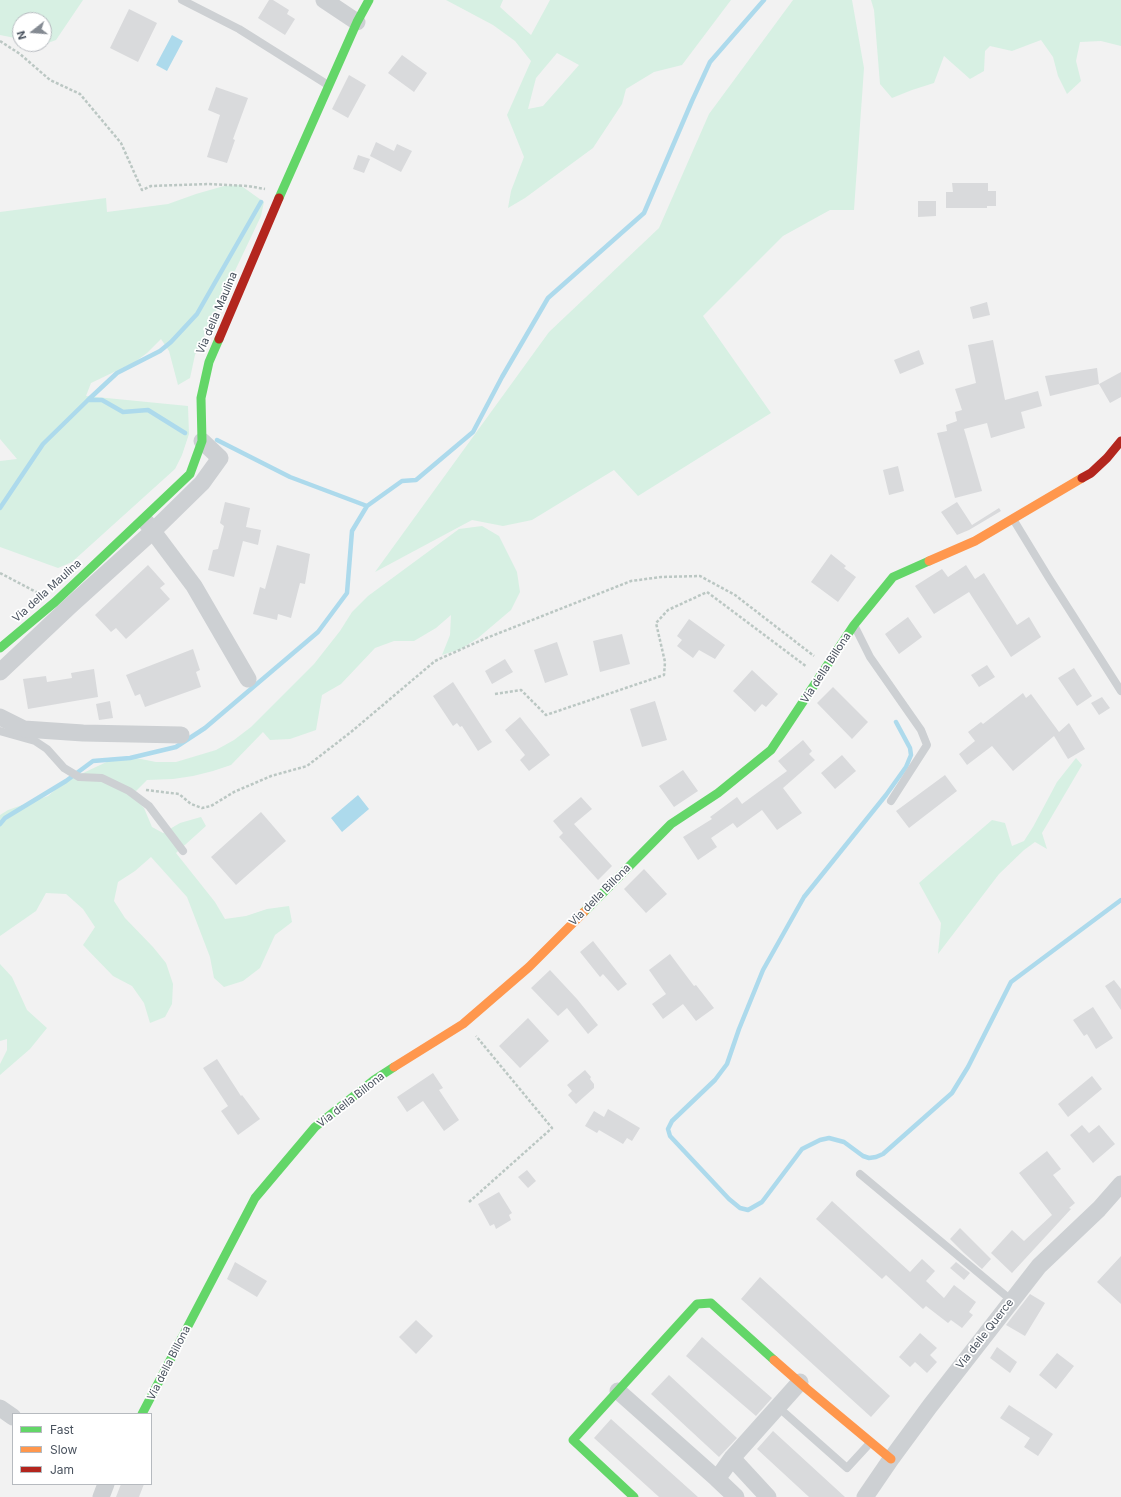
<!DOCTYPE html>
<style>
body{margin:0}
#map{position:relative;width:1121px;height:1497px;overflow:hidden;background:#f2f2f2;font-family:Inter,sans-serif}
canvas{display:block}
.legend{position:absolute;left:12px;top:1413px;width:140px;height:72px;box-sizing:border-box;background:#fff;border:1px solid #b6babf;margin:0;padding:5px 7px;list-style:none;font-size:12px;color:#49525e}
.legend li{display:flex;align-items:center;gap:8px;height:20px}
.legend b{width:20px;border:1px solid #b6babf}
.north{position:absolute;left:12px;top:12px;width:40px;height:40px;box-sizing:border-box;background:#fff;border:1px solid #b6babf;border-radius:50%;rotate:253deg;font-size:11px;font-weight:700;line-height:16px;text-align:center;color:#49525e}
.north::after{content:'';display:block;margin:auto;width:14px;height:18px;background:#848a92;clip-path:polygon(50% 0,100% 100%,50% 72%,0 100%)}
</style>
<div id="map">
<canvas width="1121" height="1497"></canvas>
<ul class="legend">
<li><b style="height:5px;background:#63d668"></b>Fast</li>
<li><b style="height:5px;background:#ff974d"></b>Slow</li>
<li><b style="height:5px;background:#b3261e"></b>Jam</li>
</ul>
<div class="north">N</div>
</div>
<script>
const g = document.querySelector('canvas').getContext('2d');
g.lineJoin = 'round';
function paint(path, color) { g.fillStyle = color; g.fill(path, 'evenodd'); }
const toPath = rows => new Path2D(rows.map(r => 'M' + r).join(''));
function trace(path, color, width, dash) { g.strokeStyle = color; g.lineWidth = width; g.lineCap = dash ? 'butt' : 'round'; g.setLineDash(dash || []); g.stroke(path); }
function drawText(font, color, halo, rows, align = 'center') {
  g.font = font + ' Inter,sans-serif'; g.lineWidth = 3.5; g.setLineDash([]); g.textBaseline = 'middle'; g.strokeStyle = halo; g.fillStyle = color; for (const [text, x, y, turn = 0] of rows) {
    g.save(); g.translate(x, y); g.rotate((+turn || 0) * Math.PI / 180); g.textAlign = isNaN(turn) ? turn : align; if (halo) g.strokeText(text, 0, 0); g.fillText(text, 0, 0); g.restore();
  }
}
const green = toPath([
 [0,0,83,0,56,40,45,44,44,44,44,20,20,20,20,39,0,35],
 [446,0,503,0,500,7,531,35,550,0,731,0,682,65,654,72,626,89,622,104,593,148,525,198,508,208,511,191,524,157,507,115,531,61,515,41,493,25],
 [557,53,579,65,543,106,528,109,536,78],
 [793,0,852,0,864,68,854,210,830,210,783,236,703,316,771,413,638,496,614,470,532,520,503,526,472,520,375,572,549,332,659,228,709,114],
 [871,0,1121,0,1121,46,1101,41,1080,42,1076,61,1081,81,1067,94,1058,76,1053,57,1041,40,1012,51,990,46,985,51,984,71,970,79,944,56,934,83,912,90,892,98,880,84,874,10],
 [240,185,264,202,261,216,195,355,190,378,178,385,169,351,161,339,147,353,135,362,91,383,86,396,188,406,189,434,182,455,175,469,72,562,58,568,0,547,0,461,17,459,0,439,0,212,106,198,107,212,168,204,196,194,224,186],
 [482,526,499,536,517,572,520,592,511,610,478,638,461,649,442,655,450,635,451,615,436,628,414,641,394,641,375,648,341,684,322,695,316,730,290,739,270,740,263,732,231,765,213,771,193,776,173,779,147,780,132,795,144,808,152,827,163,833,180,823,201,817,206,826,176,853,215,902,225,919,246,916,267,909,289,906,292,922,275,935,260,968,243,981,224,987,214,978,210,957,187,897,151,857,135,871,118,882,114,901,125,918,153,947,166,963,173,984,172,1004,165,1017,150,1023,144,1003,132,986,113,976,83,945,95,927,83,909,66,894,46,893,36,911,0,936,0,815,8,810,48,796,64,782,115,758,136,758,156,762,176,762,216,750,234,740,251,727,314,664,340,631,352,612,368,596,459,529],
 [1076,758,1082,765,1042,833,1047,849,1035,842,1024,850,999,874,938,954,941,923,919,883,992,820,1005,823,1012,846,1024,841,1033,827,1057,782],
 [0,964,12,977,27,1010,47,1028,30,1049,0,1075,0,1064,7,1050,7,1039,0,1041]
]);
const water = toPath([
 [172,35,183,41,167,71,156,65],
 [358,795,369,809,342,832,331,818]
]);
const stream = toPath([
 [88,400,102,400,123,412,148,410,185,433],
 [217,440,290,477,367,506],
 [0,508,43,444,88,400,117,373,160,351,171,342,197,314,261,202],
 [896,722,910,748,911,755,906,767,886,795,804,897,763,970,739,1029,727,1064,715,1080,672,1121,668,1129,670,1136,729,1199,740,1208,748,1210,762,1202,802,1149,820,1140,829,1138,844,1142,863,1156,869,1158,876,1157,883,1154,952,1093,968,1067,1011,982,1121,900],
 [0,824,5,818,66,781,93,761,130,758,176,747,205,728,318,632,347,593,352,531,367,506,402,481,416,480,473,432,502,377,548,298,644,213,692,101,710,62,764,0]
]);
const building = toPath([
 [269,0,273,0,289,10,287,14,295,19,285,35,258,18],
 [129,9,157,23,138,62,110,48],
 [402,55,427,73,414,92,388,73],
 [349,75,366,85,348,118,332,109],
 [216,87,248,98,233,139,235,140,227,163,207,157,220,115,208,110],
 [376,142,394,151,397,144,412,151,401,172,370,156],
 [358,155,370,159,364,173,353,169],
 [952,183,988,183,988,191,996,191,996,206,987,206,987,208,946,208,946,192,953,192],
 [918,201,936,201,936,216,918,217],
 [987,302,990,315,973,319,970,307],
 [993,340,1005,400,1038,391,1042,406,1021,412,1025,428,991,438,987,423,964,429,982,491,955,498,937,433,947,431,946,425,957,421,955,412,962,410,955,389,976,383,968,345],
 [919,350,924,364,900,374,894,360],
 [1097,368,1099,384,1050,396,1045,376],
 [1121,372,1121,397,1110,403,1099,384],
 [898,466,904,491,889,495,883,470],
 [225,502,250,508,246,527,261,530,258,545,243,541,234,577,208,570,213,550,218,549,224,526,220,523],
 [957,502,972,525,999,508,1001,511,969,530,957,535,941,512],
 [277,545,310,554,305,584,300,583,291,618,278,614,277,620,253,614,260,587,265,589],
 [831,554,846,566,844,568,856,577,838,602,811,582],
 [148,565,165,584,160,588,170,599,126,639,116,628,111,632,95,615],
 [966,565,975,579,984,573,1017,625,1029,617,1041,637,1011,657,969,592,934,614,915,586,942,569,948,577],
 [908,617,922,637,899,654,885,634],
 [689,619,725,645,715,659,699,650,693,658,677,646,682,640,677,636],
 [622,634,630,664,600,672,593,641],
 [557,642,568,675,545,683,534,650],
 [193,649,200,670,196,672,201,687,145,707,140,694,135,696,126,675],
 [505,659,513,672,492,684,485,671],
 [987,665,995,677,979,687,971,675],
 [1074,668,1092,696,1077,706,1058,678],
 [94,669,98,697,28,709,23,679,46,676,47,682,72,678,71,673],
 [752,670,778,694,766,707,762,704,755,712,733,691],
 [453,682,492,742,478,751,462,726,460,727,457,723,453,726,433,696],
 [833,687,868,722,852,739,817,703],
 [1023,693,1026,698,1031,694,1059,732,1069,723,1085,749,1068,759,1054,736,1013,771,992,746,967,765,959,754,975,741,968,732,981,722,983,724],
 [1102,697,1110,708,1099,715,1091,703],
 [110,701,113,718,99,720,96,704],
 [655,701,667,740,642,747,630,709],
 [520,717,550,755,529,771,520,760,525,755,505,730],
 [803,740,812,751,809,754,815,760,783,788,802,813,777,830,762,810,737,828,733,823,711,838,717,847,698,860,683,837,712,819,710,817,737,797,742,804,787,771,778,761],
 [842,755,856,771,835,789,821,773],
 [683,770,698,791,674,807,659,786],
 [945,775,957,791,909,828,896,811],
 [581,797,592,809,574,824,612,866,598,880,559,837,563,833,553,821],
 [261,812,286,841,236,885,211,857],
 [644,869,667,894,646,913,624,889],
 [593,941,627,984,618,991,603,974,600,977,580,952],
 [670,954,694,986,696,985,714,1008,696,1021,683,1004,663,1019,652,1004,666,994,649,970],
 [550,970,577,999,598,1025,588,1034,567,1008,558,1016,531,988],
 [1114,980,1121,989,1121,1010,1105,986],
 [1093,1007,1113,1038,1096,1049,1087,1034,1084,1036,1073,1020],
 [528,1018,549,1041,520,1068,499,1046],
 [217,1059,241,1096,242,1095,260,1119,238,1135,221,1111,228,1106,203,1068],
 [585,1070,591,1077,590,1079,594,1084,594,1088,576,1104,568,1095,572,1091,567,1085],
 [433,1073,443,1088,439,1090,459,1120,444,1131,423,1101,407,1112,397,1097],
 [1092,1076,1102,1089,1068,1117,1058,1104],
 [608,1109,640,1128,632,1141,627,1138,623,1144,599,1130,597,1133,585,1126,594,1111,604,1117],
 [1082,1125,1089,1133,1099,1125,1115,1144,1093,1163,1070,1135],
 [1047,1151,1061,1169,1053,1175,1075,1203,1069,1208,1071,1209,1012,1273,991,1253,1012,1230,1024,1241,1052,1215,1019,1173],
 [527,1170,536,1181,528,1188,518,1177],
 [499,1192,512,1213,509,1215,511,1220,496,1229,494,1224,490,1226,478,1204],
 [832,1201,910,1272,922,1259,935,1271,926,1281,944,1298,954,1285,976,1302,969,1312,973,1315,962,1328,951,1320,948,1323,926,1306,923,1309,886,1275,882,1279,816,1219],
 [960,1228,991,1259,982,1269,964,1253,950,1239],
 [1121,1256,1121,1304,1097,1282],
 [235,1262,267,1281,257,1297,227,1279],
 [956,1262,970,1273,964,1280,950,1268],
 [760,1277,890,1396,871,1417,741,1299],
 [1030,1294,1045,1303,1025,1336,1006,1325],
 [416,1320,433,1336,416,1354,399,1337],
 [920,1333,937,1348,930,1355,937,1362,927,1373,915,1362,910,1367,899,1357],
 [702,1337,772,1398,756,1416,686,1356],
 [997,1347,1017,1362,1010,1373,990,1358],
 [1057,1353,1074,1366,1056,1389,1039,1375],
 [669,1375,737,1438,719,1457,651,1394],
 [1009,1405,1053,1434,1038,1456,1024,1447,1030,1438,1000,1418],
 [611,1419,698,1497,659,1497,594,1438],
 [773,1431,845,1497,809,1497,757,1449],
 [121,1484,144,1484,139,1497,116,1497]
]);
const path = toPath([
 [0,41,20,54,50,80,80,94,121,143,142,190,151,186,208,184,248,186,265,189],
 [0,573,38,593],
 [495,694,521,690,546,715,664,675,665,662,656,623,668,610,707,592,807,667],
 [146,790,179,794,191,804,202,808,211,806,234,792,271,776,307,766,351,732,435,661,484,639,631,581,661,577,700,576,735,595,814,656],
 [469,1202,552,1128,476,1036]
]);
const lane = toPath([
 [182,0,239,29,328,85],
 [1013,519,1049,578,1121,691],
 [855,627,870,657,921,730,927,745,891,801],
 [0,731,35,741,47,749,64,768,79,777,102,778,129,791,149,806,183,851],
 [860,1174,1011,1300],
 [778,1407,847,1468,870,1443]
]);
const street = toPath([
 [324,0,357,22],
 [146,522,194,586,248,679],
 [0,672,70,606,153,531,202,483,220,458,202,441],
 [0,717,24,729,83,733,181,735],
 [618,1391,717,1479,736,1497],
 [0,1408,13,1417],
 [732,1458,768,1497],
 [717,1479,732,1458,800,1382],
 [101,1497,106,1484],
 [865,1497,891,1459,930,1406,1039,1266,1099,1209,1121,1184]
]);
const fast = toPath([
 [279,198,357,22,369,0],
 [0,648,55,602,190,474,202,441,201,398,209,362,219,339],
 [584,912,671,824,718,793,771,750,854,625,893,577,929,561],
 [142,1414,255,1198,315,1127,374,1080,394,1067],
 [634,1497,573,1440,697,1304,711,1303,774,1360]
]);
const slow = toPath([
 [929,561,975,541,1082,478],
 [394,1067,463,1024,529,967,584,912],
 [774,1360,807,1389,891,1459]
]);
const jam = toPath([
 [219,339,279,198],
 [1082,478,1091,473,1107,458,1121,441]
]);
const streetNames = [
 ["Via della Maulina",217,313,-67],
 ["Via della Maulina",47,591,-42],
 ["Via della Billona",826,668,-57],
 ["Via della Billona",600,895,-45],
 ["Via della Billona",351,1100,-38],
 ["Via delle Querce",985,1334,-52],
 ["Via della Billona",169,1363,-63]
];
paint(green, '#d7f0e3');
paint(water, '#addaec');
trace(stream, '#addaec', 4.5);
paint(building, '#d9dadc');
trace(path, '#bbc7c3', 2.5, [3, 2]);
trace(lane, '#cdd0d3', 8);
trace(street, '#cdd0d3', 17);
trace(fast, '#63d668', 9);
trace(slow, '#ff974d', 9);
trace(jam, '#b3261e', 9);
drawText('11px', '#49525e', '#fff', streetNames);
</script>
